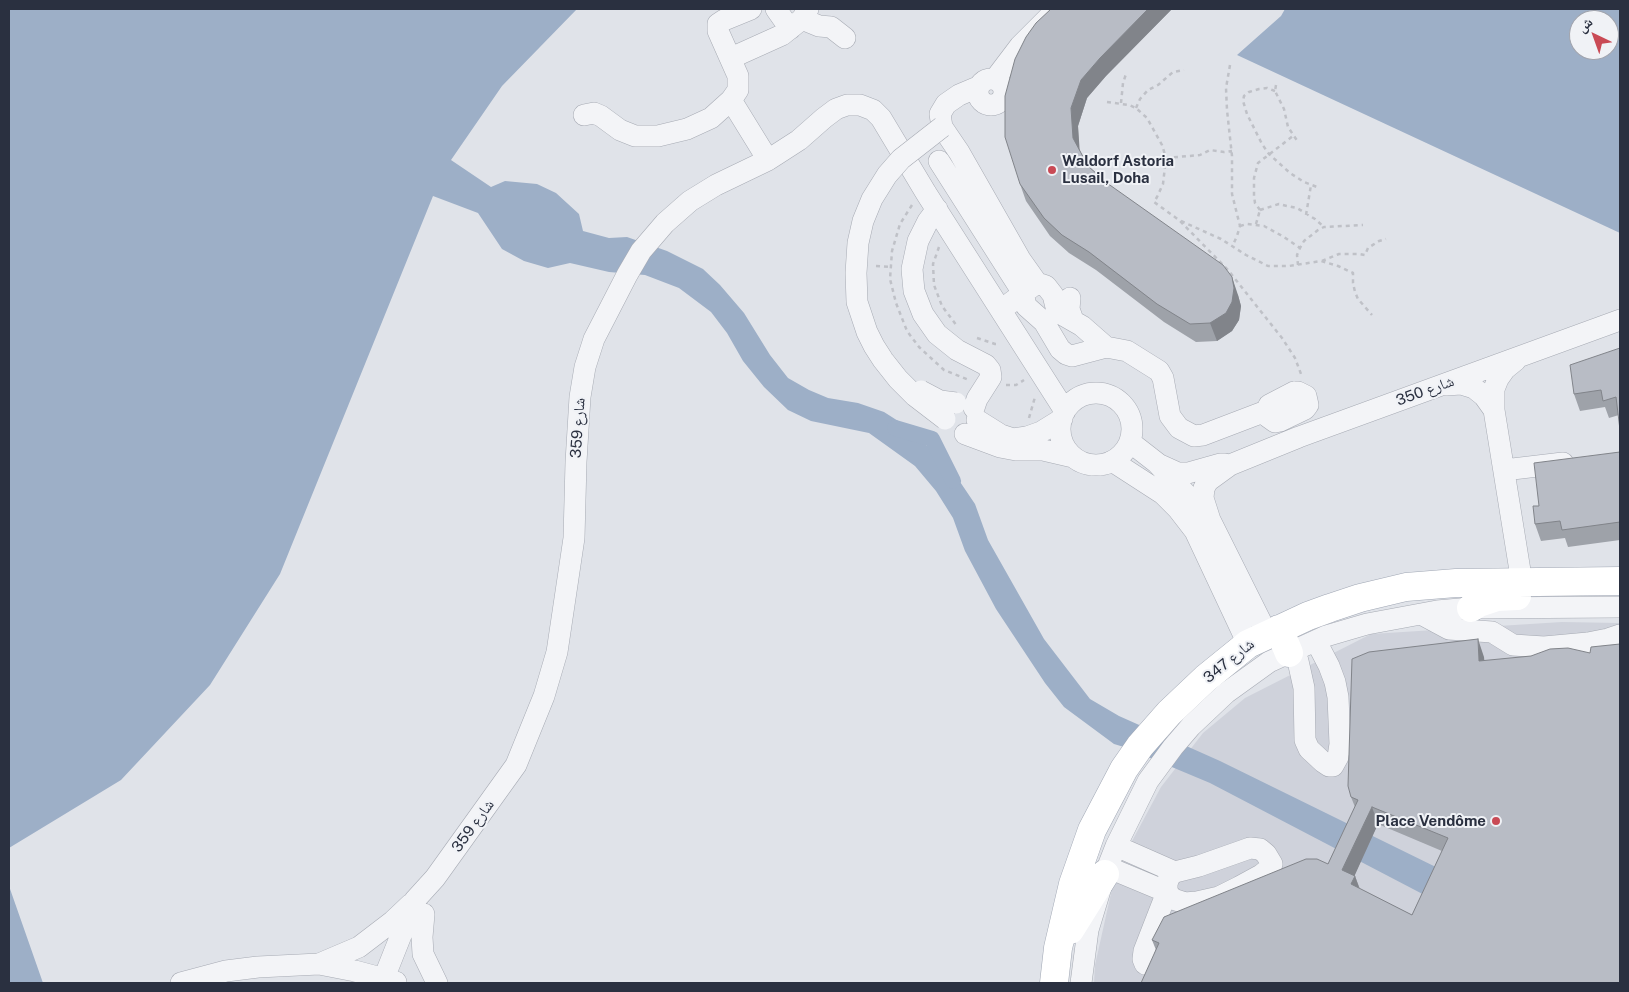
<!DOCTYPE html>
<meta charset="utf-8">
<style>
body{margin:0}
#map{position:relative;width:1629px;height:992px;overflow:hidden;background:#e0e3e9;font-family:"Public Sans","Noto Naskh Arabic",sans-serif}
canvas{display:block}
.frame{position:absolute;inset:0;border:10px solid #2a3040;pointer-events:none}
.north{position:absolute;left:1569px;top:10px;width:50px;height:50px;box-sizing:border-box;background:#f0f2f6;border:1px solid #a1a4ad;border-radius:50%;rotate:318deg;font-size:14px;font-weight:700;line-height:20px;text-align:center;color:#2a3040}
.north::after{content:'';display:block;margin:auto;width:18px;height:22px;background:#c94a55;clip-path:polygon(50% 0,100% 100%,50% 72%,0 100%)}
</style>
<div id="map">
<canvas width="1629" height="992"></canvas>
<div class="frame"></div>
<div class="north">ش</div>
</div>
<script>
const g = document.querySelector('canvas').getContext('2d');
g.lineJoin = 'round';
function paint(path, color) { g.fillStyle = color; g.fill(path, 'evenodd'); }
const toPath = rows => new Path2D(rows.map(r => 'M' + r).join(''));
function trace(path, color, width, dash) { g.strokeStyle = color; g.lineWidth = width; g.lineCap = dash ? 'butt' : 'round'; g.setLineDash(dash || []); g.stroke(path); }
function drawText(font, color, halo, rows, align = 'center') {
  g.font = font + ' "Public Sans","Noto Naskh Arabic",sans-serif'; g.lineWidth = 4; g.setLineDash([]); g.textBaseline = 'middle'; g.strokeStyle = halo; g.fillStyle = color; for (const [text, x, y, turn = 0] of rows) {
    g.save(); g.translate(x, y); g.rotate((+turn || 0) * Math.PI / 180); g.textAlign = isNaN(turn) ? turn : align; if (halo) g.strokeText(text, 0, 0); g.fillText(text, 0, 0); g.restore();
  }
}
const built = toPath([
 [1562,622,1620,623,1620,983,1094,983,1095,965,1116,871,1161,787,1203,733,1245,698,1371,634]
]);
const water = toPath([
 [9,9,577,9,502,86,451,160,491,187,505,181,537,184,556,193,579,214,583,231,609,238,627,237,667,251,703,269,720,285,744,313,770,355,788,378,809,390,828,398,858,403,884,412,906,426,952,470,975,504,988,540,1044,639,1090,699,1119,716,1220,761,1446,872,1434,900,1210,783,1124,747,1114,744,1064,707,1045,683,996,609,965,551,953,518,936,491,915,466,869,433,811,421,788,410,764,387,743,361,727,333,711,312,679,288,645,275,609,272,570,263,548,268,524,261,502,249,478,213,433,196,280,574,210,685,121,780,9,848],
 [1285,9,1620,9,1620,233,1237,55,1281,16],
 [1579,20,1609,20,1609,50,1579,50],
 [9,886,43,983,9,983]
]);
const canal = toPath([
 [895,428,932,439,953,481]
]);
const path = toPath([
 [1230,65,1226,88,1227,110,1232,156,1232,194,1240,226,1237,236,1233,245],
 [1276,85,1275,91,1284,109,1288,127,1298,142],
 [1275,91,1267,88,1259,89,1249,92,1244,96,1243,101,1247,114,1262,144,1269,154,1290,173,1304,182,1317,187],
 [1107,102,1129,105,1136,108,1147,118,1162,145,1166,158,1163,184,1157,197,1154,202,1179,220,1228,270,1282,338,1295,358,1301,374],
 [1121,103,1123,83,1126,74],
 [1136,108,1140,99,1148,90,1158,85,1173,72,1184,70],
 [1166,158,1200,155,1210,150,1224,152,1232,151],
 [912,205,900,224,892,251,890,279,896,303,907,331,919,347,944,370,969,380],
 [1260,210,1255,203,1254,196,1254,178,1258,163,1293,136],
 [1260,210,1279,204,1287,206,1297,208,1315,219,1324,227],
 [1306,215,1311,185],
 [1181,221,1221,239,1246,255,1268,266,1289,266,1321,261,1338,266,1353,273,1353,283,1355,292,1358,299,1372,315],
 [1256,224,1260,210],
 [1240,226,1247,224,1264,226,1284,237,1300,248],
 [939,247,933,264,934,285,942,306,957,326],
 [1322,261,1339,254,1359,254,1365,255,1368,248,1379,241,1386,239],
 [1298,265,1297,255,1300,248,1304,241,1318,230,1324,227,1363,225],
 [876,266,890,267],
 [977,338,995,344,1000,344],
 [1006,385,1016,385,1024,380],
 [1029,418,1035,397]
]);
const minor = toPath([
 [776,9,790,29],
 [802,19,819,26,831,27,845,38],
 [731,58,782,35,802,19,808,9],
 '978 92a13 13 0 1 1 26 0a13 13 0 1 1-26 0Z',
 [995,79,1020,46,1057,9],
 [978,87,959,95,946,104,940,114,942,127,959,152,1020,259,1037,283],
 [731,100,768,160],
 [584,115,594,113,601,116,620,130,635,136,658,136,687,129,711,118,731,100,738,90,738,76,718,31,718,24,724,20,751,9],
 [939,161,1023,293,1026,306,1044,322,1060,349,1066,354,1072,356,1106,347],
 [937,209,928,221,918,241,912,269,914,291,923,314,937,334,957,350,986,365,990,370,991,377,977,399,974,408],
 [1070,298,1069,309,1073,320],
 [1001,310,1037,283,1046,286,1053,295,1056,307,1061,314,1082,326,1106,347,1127,351,1159,371,1163,378,1170,416,1179,428,1194,436,1203,435,1266,411],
 [1516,360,1505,369,1498,379,1494,389,1494,410,1522,583],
 [1446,385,1461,384,1474,388,1484,396,1494,410],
 [1294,392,1298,392,1306,396,1308,405,1305,409,1280,421,1275,422,1268,417,1266,413,1269,405,1294,392],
 '1060 429a36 36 0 1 1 72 0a36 36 0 1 1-72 0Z',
 [977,420,1001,435,1013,439,1027,437,1041,432,1062,419],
 [965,434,1000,447,1016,450,1043,450,1073,457],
 [1130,442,1157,463,1210,520,1267,634],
 [1112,461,1163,494,1178,509,1195,531,1248,644],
 [1158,464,1178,473,1188,473,1220,464,1225,464],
 [1504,470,1563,463],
 [1210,520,1203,498,1204,488,1208,481,1230,465,1299,437,1620,320],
 [1421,614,1449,629,1492,632,1513,645,1544,647,1588,643,1608,639,1620,635],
 [1294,651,1298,661,1304,688,1305,740,1309,749,1323,762,1329,766,1333,766,1338,757,1340,744,1338,697,1335,682,1329,666,1316,641],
 [1116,846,1175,872],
 [1250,848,1260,849,1266,854,1272,864,1271,867,1261,875,1239,887,1219,897,1197,902,1185,903,1173,899,1167,892,1167,884,1169,877,1175,872,1199,866,1250,848],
 [1107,867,1167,892,1144,951,1143,959,1145,964],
 [424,914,422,937,423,954,437,983],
 [319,964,359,947,393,921,411,904],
 [181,983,226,971,258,967,319,964,355,971,396,982],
 [384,983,384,978,415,900,435,878,516,765,544,696,557,652,574,538,576,462,580,397,585,367,594,339,627,275,641,251,665,223,690,201,716,185,768,160,799,140,824,118,836,109,847,105,860,105,873,110,881,118,926,193,1065,411],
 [1081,983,1088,930,1105,874,1116,846,1148,781,1173,747,1191,726,1226,693,1269,662,1326,636,1367,624,1437,611,1471,608,1620,607]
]);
const major = toPath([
 [1471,608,1479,603,1497,597,1517,596],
 [1279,629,1289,653],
 [1070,930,1105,874],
 [1054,983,1058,948,1073,884,1092,830,1124,769,1140,746,1169,713,1206,678,1248,644,1308,616,1330,608,1360,598,1406,587,1456,583,1620,581]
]);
const minorBridge = toPath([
 [942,127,901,159,887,175,872,199,863,221,858,243,856,273,857,302,867,332,874,346,883,360,898,379,915,396,945,419],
 [921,391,940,401,956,403]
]);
const wall = toPath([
 [1051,9,1172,9,1106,76,1087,98,1078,126,1079,149,1088,166,1238,295,1241,306,1239,320,1232,331,1217,341,1196,342,1164,322,1096,270,1069,253,1050,236,1026,201,1020,184],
 [1620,348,1619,415,1609,418,1605,407,1580,411,1574,394],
 [1620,452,1620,540,1568,547,1565,538,1541,541,1535,524,1539,506],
 [1484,657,1484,661,1620,983,1156,950,1152,940,1328,864,1355,807,1351,797],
 [1378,824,1442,851,1412,915,1360,889,1355,876,1354,876]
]);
const shadedWall = toPath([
 [1148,9,1172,9,1106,76,1087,98,1078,126,1080,155,1073,138,1071,108,1081,80,1100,58],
 [1232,277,1238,295,1241,306,1239,320,1232,331,1217,341,1210,323],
 [1478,639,1484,657,1486,678,1479,661],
 [1372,807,1378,824,1349,888,1342,870],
 [1355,876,1361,893,1351,884]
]);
const building = toPath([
 [1051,9,1148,9,1100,58,1081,80,1071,108,1073,138,1088,166,1107,183,1223,265,1232,277,1234,288,1232,302,1226,313,1210,323,1190,324,1157,304,1089,252,1062,235,1044,218,1020,184,1005,137,1005,96,1015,59,1026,37,1036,23,1051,9],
 [1620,348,1620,430,1616,397,1603,401,1601,390,1574,394,1570,365,1620,348],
 [1620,452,1620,522,1562,530,1560,521,1535,524,1533,506,1539,506,1534,463,1620,452],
 [1478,639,1479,661,1531,656,1550,649,1568,648,1590,653,1591,647,1620,644,1620,983,1141,983,1159,943,1152,940,1164,917,1306,859,1317,859,1328,864,1358,800,1351,797,1348,786,1352,659,1369,652,1478,639],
 [1372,807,1448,838,1412,915,1351,884,1355,876,1342,870,1372,807]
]);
const markers = [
 [1052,170,5,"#c94a55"],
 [1496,821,5,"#c94a55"]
];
const poiNames = [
 ["Waldorf Astoria",1062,161],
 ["Lusail, Doha",1062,178],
 ["Place Vendôme",1486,821,"right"]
];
const streetNames = [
 ["شارع 350",1425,391,-20],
 ["شارع 359",578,428,-86],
 ["شارع 347",1229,661,-39],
 ["شارع 359",473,826,-54]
];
paint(built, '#cfd2db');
paint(water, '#9dafc7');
trace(canal, '#9dafc7', 16);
trace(minor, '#a6aab3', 22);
trace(major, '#a0a7b4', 29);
trace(path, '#bfc1c7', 2.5, [4, 4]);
trace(minor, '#f3f4f7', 21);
trace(major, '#fff', 28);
trace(minorBridge, '#a6aab3', 22, []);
trace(minorBridge, '#f3f4f7', 21);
paint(wall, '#9ea2a9');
paint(shadedWall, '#81848a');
paint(building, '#b8bcc5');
trace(building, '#81848a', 1);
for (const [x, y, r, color] of markers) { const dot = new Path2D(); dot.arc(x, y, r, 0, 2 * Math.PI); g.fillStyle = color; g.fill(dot); trace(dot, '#f0f2f6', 2); }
drawText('bold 15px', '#2a3040', '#f0f2f6', poiNames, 'left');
drawText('15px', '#2a3040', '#f0f2f6', streetNames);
</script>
